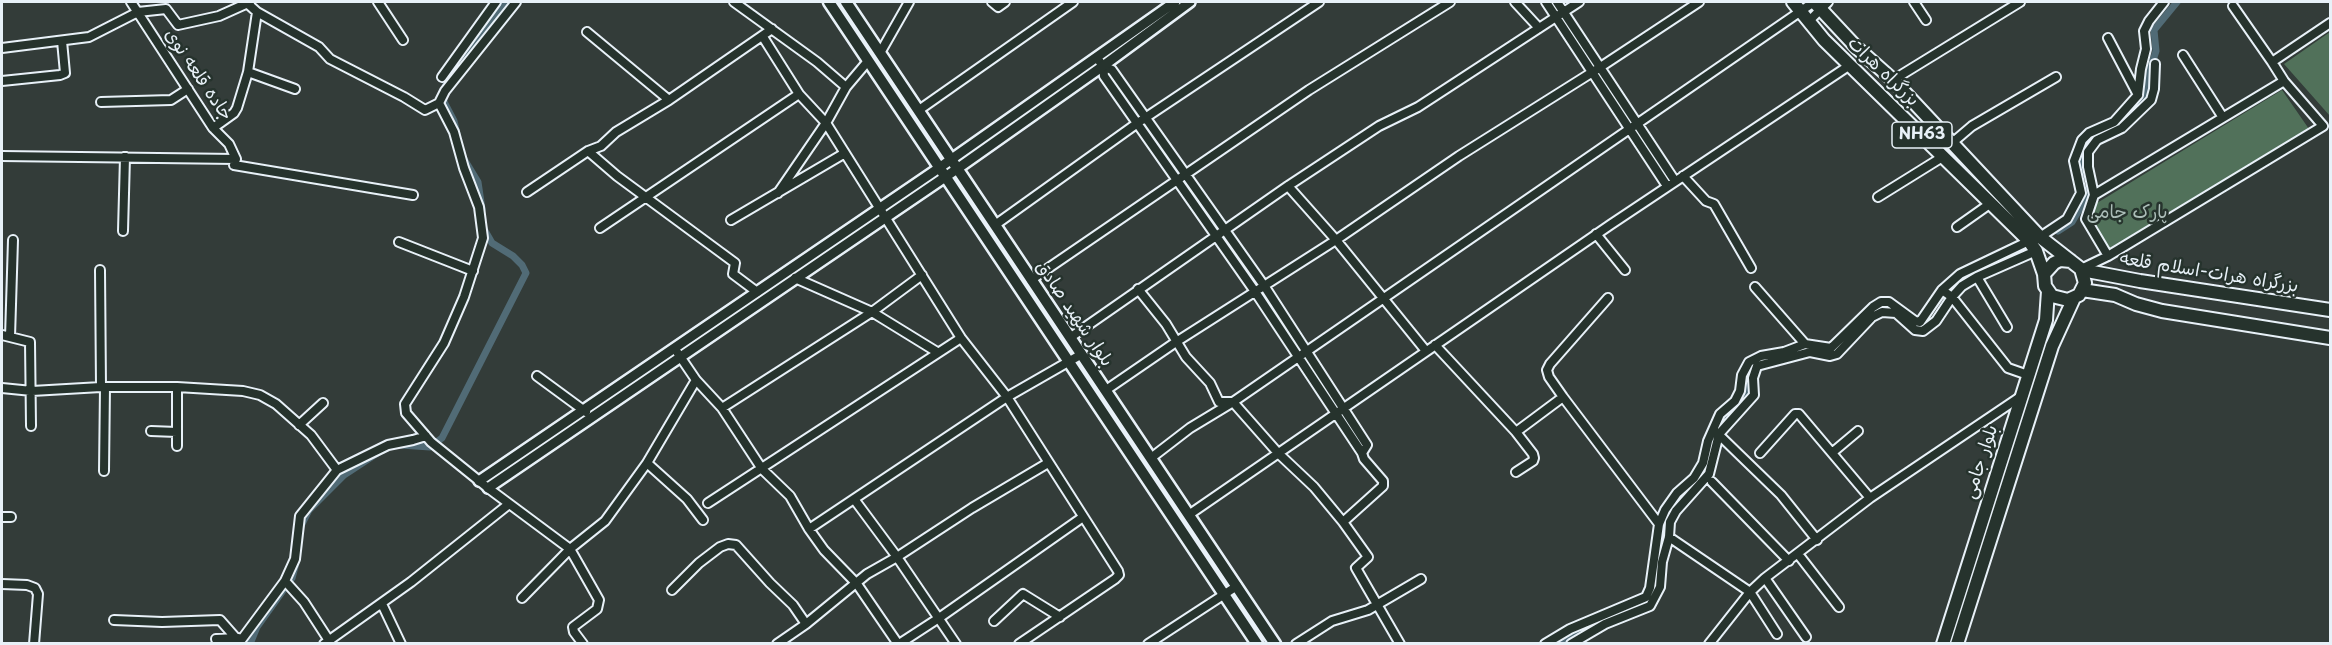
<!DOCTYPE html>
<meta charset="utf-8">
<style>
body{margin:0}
#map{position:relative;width:2332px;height:645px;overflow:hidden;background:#333c39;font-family:"Playpen Sans",sans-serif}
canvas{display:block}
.frame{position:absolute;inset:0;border:3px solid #e8f1f8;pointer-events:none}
</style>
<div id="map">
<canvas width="2332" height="645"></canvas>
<div class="frame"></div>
</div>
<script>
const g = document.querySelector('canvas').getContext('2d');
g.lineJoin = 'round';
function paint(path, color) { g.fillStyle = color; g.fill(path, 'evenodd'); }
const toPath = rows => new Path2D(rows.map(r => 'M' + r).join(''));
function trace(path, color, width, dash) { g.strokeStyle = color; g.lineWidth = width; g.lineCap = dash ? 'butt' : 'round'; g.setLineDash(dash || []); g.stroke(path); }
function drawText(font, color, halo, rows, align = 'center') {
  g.font = font + ' "Playpen Sans","Playpen Sans Arabic",sans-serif'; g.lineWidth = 5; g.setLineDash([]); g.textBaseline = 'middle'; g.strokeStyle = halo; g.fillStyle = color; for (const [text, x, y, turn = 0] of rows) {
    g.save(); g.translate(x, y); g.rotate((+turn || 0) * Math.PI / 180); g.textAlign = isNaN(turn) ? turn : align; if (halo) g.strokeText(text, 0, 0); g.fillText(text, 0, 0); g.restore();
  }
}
const green = toPath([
 [2330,32,2330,116,2284,64],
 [2282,90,2309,129,2109,252,2090,221,2097,203]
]);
const canal = toPath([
 [457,134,454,121,444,102,443,94,446,84,505,2],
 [464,159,478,182,482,209],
 [2058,231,2072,222,2086,198,2090,183,2082,166,2085,148,2096,135,2117,126,2147,98,2147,79,2156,51,2154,30,2177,2],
 [1986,270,2016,253],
 [1717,428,1721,421,1740,407,1747,398,1749,370,1759,362],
 [401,445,430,447,442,438,526,273,522,265,513,256,492,243,484,229],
 [1710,467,1711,462,1708,461,1712,438],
 [301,526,309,510,344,475,379,452],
 [1651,602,1660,543,1670,514],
 [250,644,257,627,292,578,296,563],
 [1561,644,1575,635,1591,630]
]);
const minor = toPath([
 [131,2,213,128,229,144,236,159,234,165,413,195],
 [378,2,403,40],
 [734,2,817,62,846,87],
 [992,2,998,7,1005,2],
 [1515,2,1539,28],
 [1546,2,1667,186],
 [1557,2,1675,181],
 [1914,2,1926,20],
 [247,3,257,12,319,47,330,59,404,97,425,110,439,103,445,91,516,2],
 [2233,6,2272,62],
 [1808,22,1828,2],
 [587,32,669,100],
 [763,37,799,94,826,123,961,338,1007,397,1118,571,1119,575,1115,579,1019,644],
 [2108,38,2138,95],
 [2,48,89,37,138,12,166,9,178,25,219,16,250,2],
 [880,53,909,2],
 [2183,55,2222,116],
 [1097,58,1103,66,1104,76,1256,293,1362,453,1364,459,1383,481,1383,486,1343,522],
 [1103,66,1112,70,1265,287,1367,445,1362,453],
 [248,72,295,89],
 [442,77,496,2],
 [1893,80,2020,2],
 [2,81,60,75,65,73,62,41],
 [101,102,171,100,188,89],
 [439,103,454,132,464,168,479,207,483,238,464,297,444,343,405,404,406,413,431,442,488,488,570,549,599,600,597,609,573,627,574,632,583,644],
 [919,110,1073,2],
 [213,128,234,113,237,108,248,72,257,12],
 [1952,143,1972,126,2056,77],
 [588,151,617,176,735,263,733,274,757,292],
 [2,156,236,159],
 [1683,176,1706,201,1714,204,1751,268],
 [1288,186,1336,240,1426,351],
 [527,192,588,151,601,146,616,132,669,100,772,29],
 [778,193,826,123,846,87,868,61],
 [2094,195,2088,167,2088,152,2097,140,2122,128,2151,100,2154,89,2155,64],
 [1878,197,1944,156],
 [731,220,845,153],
 [995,225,1139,122,1319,2],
 [1957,227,1991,203],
 [600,228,799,94],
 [123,231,125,157],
 [1596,234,1625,270],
 [2040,237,2067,219,2081,193,2074,161,2082,140,2089,133,2114,122,2138,95,2141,69,2146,49,2144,31,2149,21,2164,2],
 [399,242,473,271],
 [2108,256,2086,219,2094,195,2284,81],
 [2081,269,2108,256,2323,126,2284,81,2272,62,2330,23],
 [100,270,101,387],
 [1977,277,2007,327],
 [795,278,872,312,937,352],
 [1031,280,1309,90,1450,2],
 [1755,287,1805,344,1831,348,1873,307,1881,302,1889,302,1915,321,1920,322,1942,290,1960,274,2029,241],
 [1138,289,1166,324,1186,357,1210,383,1219,402,1233,402,1278,453,1314,487,1343,522,1368,557,1356,568,1400,644],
 [1942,290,1952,297,2008,368,2028,375],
 [1608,298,1550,364,1547,370,1549,377,1563,397,1659,524],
 [2,335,30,342,31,426],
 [10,337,13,240],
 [1071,337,1288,186,1379,126,1418,107,1579,2],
 [1435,345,1516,432,1533,454,1534,458,1533,461,1516,472],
 [677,352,696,380,722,408,762,469,790,496,809,529,824,550,857,584,898,644],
 [537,376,586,412],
 [177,387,177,446],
 [2,388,32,391,101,387,177,387,243,391,260,395,276,404,311,435,337,470],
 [1106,390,1176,342,1336,240,1459,156,1599,68,1699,2],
 [722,408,872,312,922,275],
 [299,425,323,403],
 [151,431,177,432],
 [1516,432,1563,397],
 [1716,432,1781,495,1817,540],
 [1833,452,1858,431],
 [1760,453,1795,414,1799,414,1870,498],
 [1151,458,1190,428,1233,402,1814,2],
 [647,463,687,499,703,520],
 [104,471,105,387],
 [1712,482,1789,561],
 [854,499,897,557,956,644],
 [708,503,961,338],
 [1190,514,1610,225,1850,65],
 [2,517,11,517],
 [809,529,1007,397,1082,354],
 [1669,537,1750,592,1777,634],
 [1798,554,1839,607],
 [1765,578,1806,637],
 [285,581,304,602,328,639],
 [2,584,27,585,35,588,38,594,34,644],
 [672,590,699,563,720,547,728,544,736,545,770,583,793,605,806,624],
 [522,598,570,549,605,521,647,463,696,380],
 [382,604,401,644],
 [114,620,162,622,220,620,235,637],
 [994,621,1023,594,1060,617],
 [216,639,238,638],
 [242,639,285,581,295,559,300,516,337,470,388,445,413,440,426,436],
 [324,644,411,582,509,504],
 [777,644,806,624,867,574,897,557,972,508,1048,463],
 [899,644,939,618,1083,517],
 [1148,644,1237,586],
 [1296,644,1332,621,1368,610,1421,579],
 [1545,644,1570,629,1646,597,1650,588,1659,524,1665,510,1677,493,1694,478,1703,463,1708,441,1720,414,1735,401,1740,391,1742,375,1749,362,1761,356,1784,352,1805,344],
 [1571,644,1605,624,1650,606,1660,587,1662,562,1669,537,1670,522,1676,511,1709,474,1719,434,1754,395,1753,378,1757,366,1810,352,1830,356,1837,354,1872,317,1882,312,1896,313,1915,330,1923,331,1936,321,1952,297,1962,286,1977,277,2036,251],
 [1709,644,1750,592,1765,578,1870,498,2020,397]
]);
const tertiary = toPath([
 [479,481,939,168,1175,2],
 [488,488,957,169,1103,66,1190,2]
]);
const secondary = toPath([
 [829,2,1257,644],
 [846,2,1275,644]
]);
const trunk = toPath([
 [1793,2,1824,40,2029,241,2036,251,2044,274,2045,286,2052,296,2068,300,2079,295,2085,283,2081,269,2040,237,1893,80,1857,48,1814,2],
 [2082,270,2140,281,2330,310],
 [2044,274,2054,263,2060,260,2071,261],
 [2082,290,2115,295,2136,304,2162,311,2330,338],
 [1943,644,2046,320,2048,291],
 [1957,644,2052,346,2074,298]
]);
const shields = [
 [1922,135,60]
];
const shieldNames = [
 ["NH63",1922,135]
];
const streetNames = [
 ["بزرگراه هرات",1883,72,44],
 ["جاده قلعه نوی",198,75,56],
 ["بزرگراه هرات-اسلام قلعه",2209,273,9],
 ["بلوار شهید صادق",1074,314,56],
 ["بلوار جامی",1981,462,-72]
];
const parkNames = [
 ["پارک جامی",2127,213]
];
paint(green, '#51715a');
trace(canal, '#516b76', 7);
trace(minor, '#e8f1f8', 12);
trace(tertiary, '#e8f1f8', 14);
trace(secondary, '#e8f1f8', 15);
trace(trunk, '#e8f1f8', 16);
trace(minor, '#26332d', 8);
trace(tertiary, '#26332d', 9);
trace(secondary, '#26332d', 10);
trace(trunk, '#26332d', 12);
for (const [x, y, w] of shields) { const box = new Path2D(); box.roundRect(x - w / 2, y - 13, w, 26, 4.5); g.fillStyle = '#26332d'; g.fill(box); trace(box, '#e8f1f8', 1.5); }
drawText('bold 16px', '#e8f1f8', null, shieldNames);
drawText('18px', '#e8f1f8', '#26332d', streetNames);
drawText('18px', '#acbeb9', '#26332d', parkNames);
</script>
